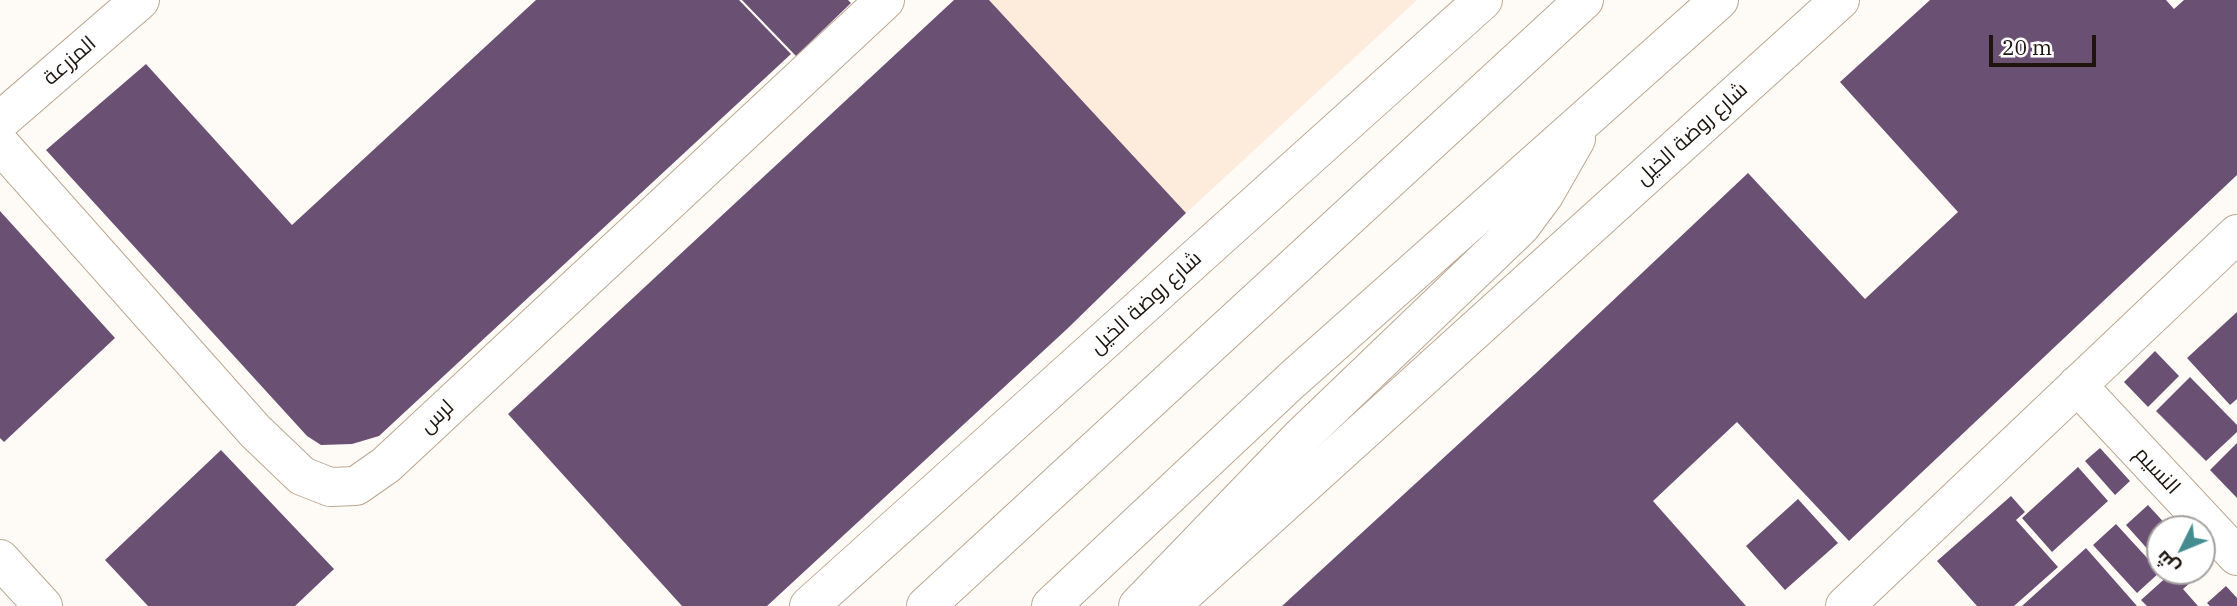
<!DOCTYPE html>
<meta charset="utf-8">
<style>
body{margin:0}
#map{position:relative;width:2237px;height:606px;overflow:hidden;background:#fefaf5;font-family:"IBM Plex Serif",Cairo,serif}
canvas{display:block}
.north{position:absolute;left:2146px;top:515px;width:70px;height:70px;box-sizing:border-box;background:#fff;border:2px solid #a5a19f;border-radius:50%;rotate:227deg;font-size:19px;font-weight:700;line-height:28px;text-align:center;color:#1d150e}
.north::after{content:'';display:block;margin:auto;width:24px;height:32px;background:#458c90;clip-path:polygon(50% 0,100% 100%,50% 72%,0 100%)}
.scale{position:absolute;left:1989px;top:35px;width:107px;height:32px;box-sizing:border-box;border:4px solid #1d150e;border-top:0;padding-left:9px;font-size:21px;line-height:24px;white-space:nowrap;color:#1d150e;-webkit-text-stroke:5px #fff;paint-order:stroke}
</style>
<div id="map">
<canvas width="2237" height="606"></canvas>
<div class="north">ش</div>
<div class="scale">20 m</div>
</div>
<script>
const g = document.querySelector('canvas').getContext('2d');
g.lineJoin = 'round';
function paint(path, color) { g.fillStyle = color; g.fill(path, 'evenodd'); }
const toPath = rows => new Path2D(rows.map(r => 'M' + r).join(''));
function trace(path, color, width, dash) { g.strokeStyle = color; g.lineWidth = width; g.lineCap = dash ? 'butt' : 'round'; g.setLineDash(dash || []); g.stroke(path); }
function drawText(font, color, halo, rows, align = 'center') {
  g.font = font + ' "IBM Plex Serif",Cairo,serif'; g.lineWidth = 7; g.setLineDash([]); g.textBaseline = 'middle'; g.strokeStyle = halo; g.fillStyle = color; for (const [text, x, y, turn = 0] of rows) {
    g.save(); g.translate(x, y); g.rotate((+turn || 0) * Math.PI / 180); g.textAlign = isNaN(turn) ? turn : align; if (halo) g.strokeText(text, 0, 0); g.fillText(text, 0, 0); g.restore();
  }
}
const built = toPath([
 [989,0,1417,0,1186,213]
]);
const building = toPath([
 [536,0,739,0,791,54,379,436,352,444,321,445,307,436,46,150,146,64,292,225],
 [742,0,848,0,851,3,796,56],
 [954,0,989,0,1186,213,1067,329,767,606,682,606,508,414],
 [1930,0,2166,0,2174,9,2184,0,2237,0,2237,175,1849,541,1737,422,1653,501,1746,606,1282,606,1536,373,1748,173,1865,299,1958,212,1840,82],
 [0,211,115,338,4,442,0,438],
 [2237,312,2237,399,2230,405,2187,358],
 [2155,351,2179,376,2148,407,2124,382],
 [2190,377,2237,425,2237,432,2206,461,2156,411],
 [2237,443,2237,498,2210,470],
 [2100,448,2130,481,2115,495,2085,461],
 [221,450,334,569,295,606,148,606,105,560],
 [2078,467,2108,501,2052,552,2022,518],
 [2011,496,2025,512,2016,520,2058,567,2014,606,1977,606,1937,561],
 [1798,499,1838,543,1785,590,1746,546],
 [2148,505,2170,529,2160,529,2160,563,2126,525],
 [2116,524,2160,572,2137,593,2093,545],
 [2086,548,2137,606,2022,606],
 [2202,565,2206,569,2183,589,2198,606,2147,606,2141,600,2170,574,2167,571,2202,571],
 [2226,586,2237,598,2237,606,2210,606,2207,603]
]);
const minor = toPath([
 [0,121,140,0],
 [0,144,255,431,302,476,330,487,356,486,386,465,885,0],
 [2077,385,2237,556],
 [1170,606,1840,0],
 [1845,606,2237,234]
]);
const tertiary = toPath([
 [0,559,43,606],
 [809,606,1483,0]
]);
const primary = toPath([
 [926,606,1584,0],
 [1051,606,1292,380,1719,0],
 [1138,606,1301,437,1521,226,1544,195,1576,139]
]);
const streetNames = [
 ["المزرعة",70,61,-41],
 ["شارع روضة الخيل",1692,134,-42],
 ["شارع روضة الخيل",1146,303,-42],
 ["لرس",437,417,-43],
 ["النسيم",2157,471,47]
];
paint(built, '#fdebdb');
paint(building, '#6a5073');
trace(minor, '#bca793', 40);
trace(tertiary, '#bca793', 40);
trace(primary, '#bca793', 40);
trace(minor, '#fff', 38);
trace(tertiary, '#fff', 38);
trace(primary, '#fff', 38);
drawText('21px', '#1d150e', '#fff', streetNames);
</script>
